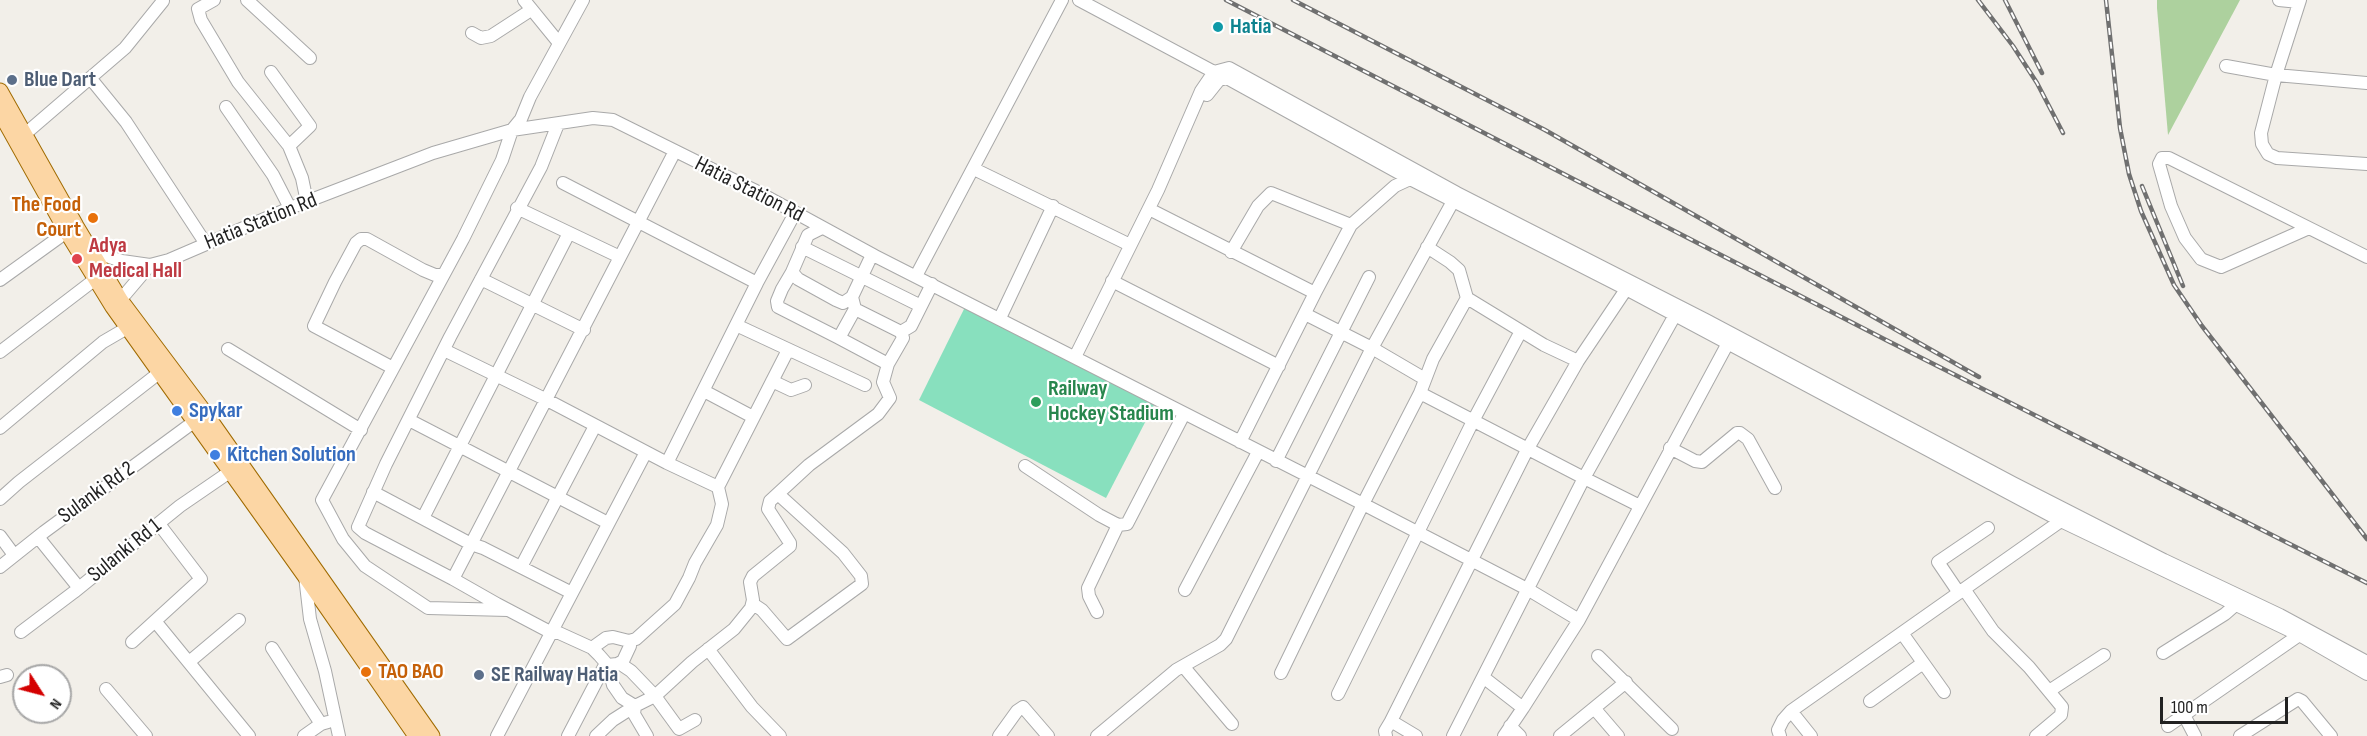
<!DOCTYPE html>
<style>
body{margin:0}
#map{position:relative;width:2367px;height:736px;overflow:hidden;background:#f2efe9;font-family:"Sofia Sans Condensed",sans-serif}
canvas{display:block}
.north{position:absolute;left:12px;top:664px;width:60px;height:60px;box-sizing:border-box;background:#fff;border:2px solid #a7a7a7;border-radius:50%;rotate:126deg;font-size:16px;font-weight:700;line-height:24px;text-align:center;color:#222}
.north::after{content:'';display:block;margin:auto;width:21px;height:27px;background:#d40000;clip-path:polygon(50% 0,100% 100%,50% 72%,0 100%)}
.scale{position:absolute;left:2160px;top:697px;width:128px;height:27px;box-sizing:border-box;border:3px solid #222;border-top:0;padding-left:8px;font-size:18px;line-height:21px;white-space:nowrap;color:#222;-webkit-text-stroke:4px #fff;paint-order:stroke}
</style>
<div id="map">
<canvas width="2367" height="736"></canvas>
<div class="north">N</div>
<div class="scale">100 m</div>
</div>
<script>
const g = document.querySelector('canvas').getContext('2d');
g.lineJoin = 'round';
function paint(path, color) { g.fillStyle = color; g.fill(path, 'evenodd'); }
const toPath = rows => new Path2D(rows.map(r => 'M' + r).join(''));
function trace(path, color, width, dash) { g.strokeStyle = color; g.lineWidth = width; g.lineCap = dash ? 'butt' : 'round'; g.setLineDash(dash || []); g.stroke(path); }
function drawText(font, color, halo, rows, align = 'center') {
  g.font = font + ' "Sofia Sans Condensed",sans-serif'; g.lineWidth = 4.5; g.setLineDash([]); g.textBaseline = 'middle'; g.strokeStyle = halo; g.fillStyle = color; for (const [text, x, y, turn = 0] of rows) {
    g.save(); g.translate(x, y); g.rotate((+turn || 0) * Math.PI / 180); g.textAlign = isNaN(turn) ? turn : align; if (halo) g.strokeText(text, 0, 0); g.fillText(text, 0, 0); g.restore();
  }
}
const forest = toPath([
 [2157,0,2240,0,2168,135,2157,8]
]);
const pitch = toPath([
 [966,305,1154,405,1106,498,919,400]
]);
const minor = toPath([
 [214,0,198,9,201,20,238,82,289,146,302,178,307,202],
 [247,0,310,58],
 [524,0,559,43],
 [1079,0,1214,72],
 [2279,0,2299,2],
 [2300,0,2276,75,2261,133,2262,144,2268,154,2277,158,2367,164],
 [472,33,481,38,491,36,531,10],
 [2226,66,2276,75,2367,83],
 [271,72,310,126,289,146],
 [91,79,126,122,206,244],
 [1207,95,1219,80,1227,78,1410,179,1626,289,2063,522,2301,636,2367,674],
 [226,107,273,175,290,208],
 [558,124,541,167,450,337,386,464,358,527,365,533,453,579,497,604,552,633,559,633,592,648,599,655,606,663,568,736],
 [25,134,125,48,163,1],
 [974,169,1130,245],
 [563,183,757,283],
 [517,208,620,257],
 [1149,209,1315,293,1240,442],
 [822,228,808,235,792,272,798,279,836,300,843,303,852,297],
 [2309,228,2221,267,2201,259,2185,238,2171,206,2159,164,2162,158,2169,158,2367,257],
 [802,247,921,306],
 [1427,247,1450,262,1459,270,1467,298],
 [1231,252,1258,206,1271,193,1351,225],
 [89,253,91,251,122,261,150,265,169,260,290,208,433,153,512,130,593,118,613,120,754,190,875,256,1363,504,1529,590,1579,620,1728,343],
 [875,256,870,259,852,297,855,309,901,332,911,326,932,284],
 [792,272,782,289,777,301,778,307,839,338],
 [916,276,1062,0],
 [481,279,584,330],
 [0,280,72,228],
 [1112,281,1279,366],
 [1315,293,1351,225,1395,186,1410,179],
 [116,305,150,265],
 [855,309,839,338,888,364,903,338,901,332],
 [1305,314,1372,348,1425,379],
 [1000,318,1053,206],
 [736,325,865,385],
 [228,349,361,430],
 [444,350,547,400,667,463,757,283,795,213],
 [0,352,102,274],
 [1075,357,1158,190,1201,91,1214,72,1229,68,1457,193,1706,320,2013,483,2164,560,2280,615,2367,662],
 [393,368,314,326,335,282,356,243,361,239,367,239,423,270,435,275,443,275],
 [772,381,791,390,805,385],
 [704,391,753,417],
 [409,420,608,523],
 [0,428,103,342,127,328],
 [1670,448,1695,461,1702,462,1737,433,1740,433,1748,439,1775,488],
 [1276,461,1369,277],
 [1025,466,1099,515,1118,525,1127,524,1184,414],
 [718,487,788,350],
 [373,492,471,544,483,548,572,593],
 [0,499,19,482,159,373],
 [1640,506,1584,478,1675,315],
 [423,518,569,233],
 [0,536,14,555],
 [38,537,79,588],
 [0,567,44,532,195,421],
 [521,567,595,426],
 [305,576,310,619,325,671,339,736],
 [453,579,675,151],
 [1964,589,1993,631,2029,667,2062,707,2061,715,2036,736],
 [1185,590,1258,452],
 [1959,593,1938,562,1988,528],
 [753,604,762,610,787,639,862,584,861,576,843,553,778,494],
 [508,610,428,608,365,566,343,539,322,500,463,239,502,160,512,130,521,119,530,97,583,0],
 [1097,612,1089,596,1088,588,1118,525],
 [1579,620,1523,708,1483,677,1584,478,1420,393,1433,359,1467,298,1544,345,1578,361,1631,282],
 [155,621,249,736],
 [21,632,74,592,180,506,231,471],
 [1902,633,1944,692],
 [132,642,201,579,159,524],
 [272,648,321,724],
 [592,648,606,638,613,637,629,641,636,639,675,604,689,578,695,563,717,525,722,504,718,487,667,463],
 [708,649,752,707,780,736],
 [2163,653,2225,614,2241,600],
 [1598,656,1672,729],
 [623,661,622,665,631,671,655,696,635,706,634,714,647,736],
 [189,662,239,620],
 [1183,666,1232,724],
 [1281,673,1363,504,1420,393],
 [0,677,7,675],
 [106,689,146,736],
 [2049,691,2104,655],
 [1338,694,1473,421,1521,331],
 [1870,701,1923,663],
 [1594,708,1618,736],
 [1791,711,1811,736],
 [2184,715,2195,736],
 [695,720,679,729,655,696,692,662,734,629,751,608,753,600,750,582,753,576,790,546,790,543,768,509,770,501,809,465,878,414,890,398,883,382,888,364],
 [1510,726,1520,736],
 [2168,726,2305,631],
 [304,736,321,724,328,722],
 [497,736,646,452],
 [596,736,613,720,635,706,622,698,613,685,608,665,617,664,623,661,630,646,629,641],
 [999,736,1017,711,1023,707,1048,736],
 [1097,736,1176,670,1220,645,1226,639,1372,348,1457,194],
 [1386,736,1385,731,1391,721],
 [1416,736,1391,721,1527,450,1578,361],
 [1453,736,1483,677],
 [1504,736,1523,708],
 [1560,736,1626,682],
 [1780,736,1778,730,1783,720,1791,711,2065,518],
 [2240,736,2298,699,2302,701,2331,736]
]);
const major = toPath([
 [0,91,76,226,121,301,205,413,432,736],
 [0,112,67,232,113,307,305,576,416,736]
]);
const rail = toPath([
 [1226,0,1886,340,2367,583],
 [1293,0,1545,130,1979,377],
 [1978,0,2013,46,2037,83,2063,133],
 [2005,0,2042,73],
 [2106,0,2120,128,2129,174,2141,211,2174,285,2202,326,2367,539],
 [2142,186,2183,286]
]);
const markers = [
 [1218,27,6,"#0f9aa8"],
 [12,80,6,"#5c6f8a"],
 [93,218,6,"#e8710a"],
 [77,259,6,"#e0444e"],
 [1036,402,6,"#2e9e5b"],
 [177,411,6,"#3f7fe0"],
 [215,455,6,"#3f7fe0"],
 [366,672,6,"#e8710a"],
 [479,675,6,"#5c6f8a"]
];
const cultureNames = [
 ["Hatia",1230,27]
];
const serviceNames = [
 ["Blue Dart",24,80],
 ["SE Railway Hatia",491,675]
];
const streetNames = [
 ["Hatia Station Rd",749,190,27],
 ["Hatia Station Rd",261,222,-22],
 ["Sulanki Rd 2",97,493,-36],
 ["Sulanki Rd 1",125,551,-39]
];
const foodNames = [
 ["The Food",81,205],
 ["Court",81,230],
 ["TAO BAO",378,672,"left"]
];
const healthNames = [
 ["Adya",89,246],
 ["Medical Hall",89,271]
];
const leisureNames = [
 ["Railway",1048,389],
 ["Hockey Stadium",1048,414]
];
const shopNames = [
 ["Spykar",189,411],
 ["Kitchen Solution",227,455]
];
paint(forest, '#add19e');
paint(pitch, '#88e0be');
trace(minor, '#a9a9a9', 14);
trace(major, '#a06b00', 17);
trace(minor, '#fff', 12);
trace(major, '#fcd6a4', 15);
trace(rail, '#707070', 4.5);
trace(rail, '#fff', 2, [7]);
for (const [x, y, r, color] of markers) { const dot = new Path2D(); dot.arc(x, y, r, 0, 2 * Math.PI); g.fillStyle = color; g.fill(dot); trace(dot, '#fff', 2); }
drawText('bold 22px', '#0d838f', '#fff', cultureNames, 'left');
drawText('bold 22px', '#4e5e75', '#fff', serviceNames, 'left');
drawText('22px', '#222', '#fff', streetNames);
drawText('bold 22px', '#c56008', '#fff', foodNames, 'right');
drawText('bold 22px', '#be3a42', '#fff', healthNames, 'left');
drawText('bold 22px', '#27864d', '#fff', leisureNames, 'left');
drawText('bold 22px', '#366cbe', '#fff', shopNames, 'left');
</script>
